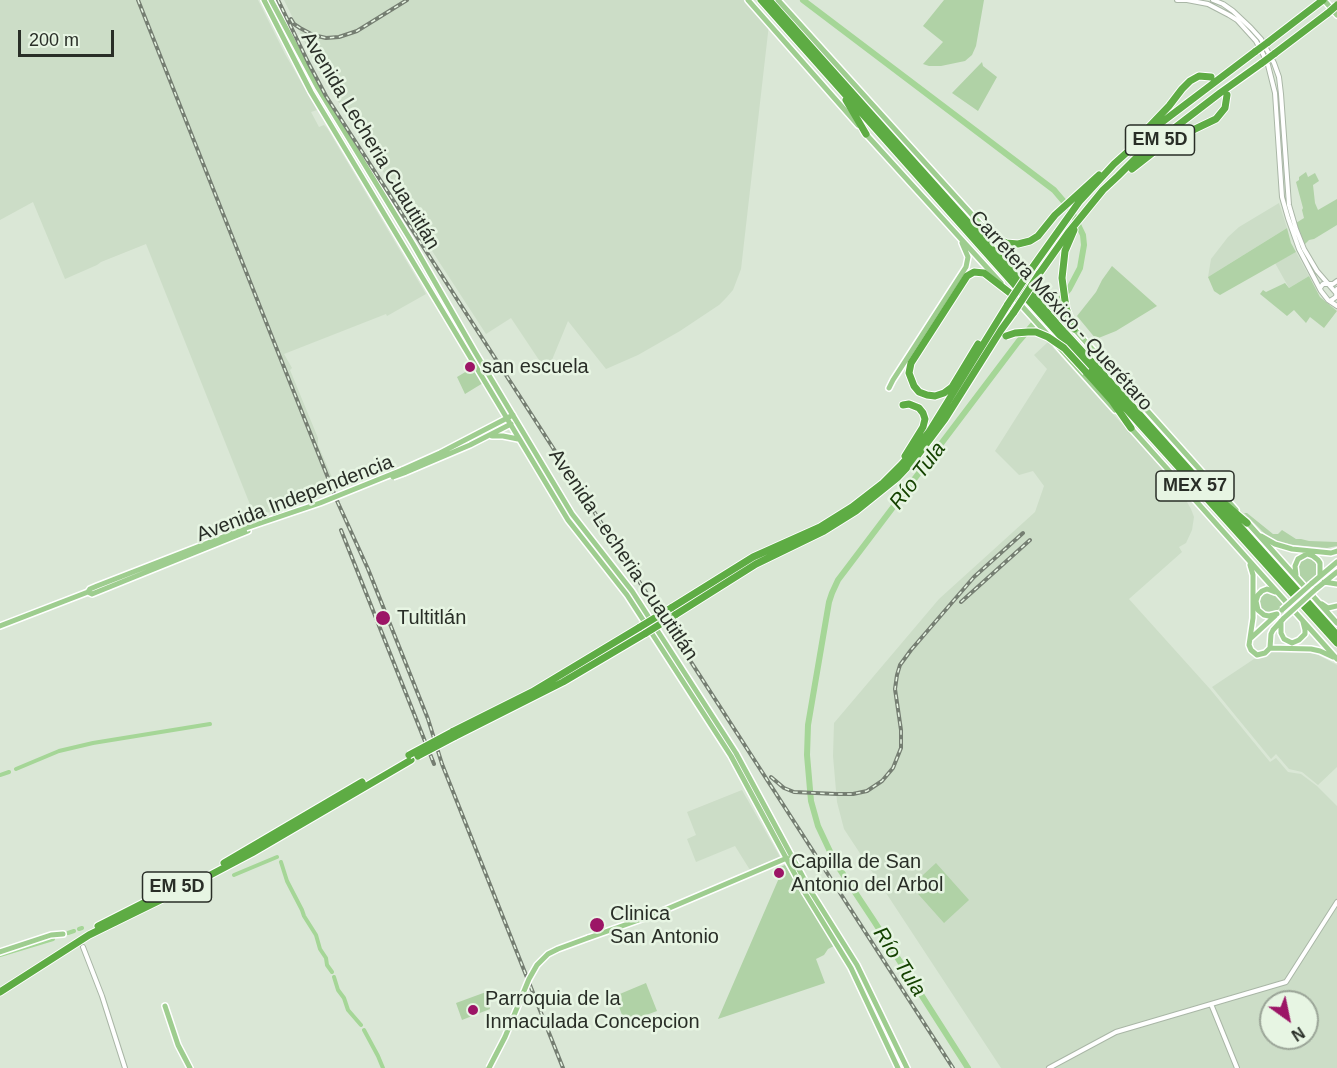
<!DOCTYPE html>
<meta charset="utf-8">
<style>
body{margin:0}
#map{position:relative;width:1337px;height:1068px;overflow:hidden;background:#dae7d6;font-family:Arial,sans-serif}
canvas{display:block}
.north{position:absolute;left:1259px;top:990px;width:60px;height:60px;box-sizing:border-box;background:#e7f5e3;border:2px solid #9ba598;border-radius:50%;rotate:147deg;font-size:16px;font-weight:700;line-height:24px;text-align:center;color:#292e27}
.north::after{content:'';display:block;margin:auto;width:21px;height:27px;background:#9c1566;clip-path:polygon(50% 0,100% 100%,50% 72%,0 100%)}
.scale{position:absolute;left:18px;top:30px;width:96px;height:27px;box-sizing:border-box;border:3px solid #292e27;border-top:0;padding-left:8px;font-size:18px;line-height:21px;white-space:nowrap;color:#292e27;-webkit-text-stroke:4px #e7f5e3;paint-order:stroke}
</style>
<div id="map">
<canvas width="1337" height="1068"></canvas>
<div class="north">N</div>
<div class="scale">200 m</div>
</div>
<script>
const g = document.querySelector('canvas').getContext('2d');
g.lineJoin = 'round';
function paint(path, color) { g.fillStyle = color; g.fill(path, 'evenodd'); }
const toPath = rows => new Path2D(rows.map(r => 'M' + r).join(''));
function trace(path, color, width, dash) { g.strokeStyle = color; g.lineWidth = width; g.lineCap = dash ? 'butt' : 'round'; g.setLineDash(dash || []); g.stroke(path); }
function drawText(font, color, halo, rows, align = 'center') {
  g.font = font + ' Arial,sans-serif'; g.lineWidth = 5; g.setLineDash([]); g.textBaseline = 'middle'; g.strokeStyle = halo; g.fillStyle = color; for (const [text, x, y, turn = 0] of rows) {
    g.save(); g.translate(x, y); g.rotate((+turn || 0) * Math.PI / 180); g.textAlign = isNaN(turn) ? turn : align; if (halo) g.strokeText(text, 0, 0); g.fillText(text, 0, 0); g.restore();
  }
}
const built = toPath([
 [0,0,258,0,285,54,317,110,311,112,319,127,324,125,327,128,426,294,387,316,386,314,284,354,292,368,290,370,318,438,318,445,337,489,255,517,146,244,101,262,97,265,65,279,33,202,0,220],
 [284,0,746,0,769,24,741,269,733,290,726,298,719,305,680,331,638,355,606,369,568,321,547,372,511,318,486,334,408,214,409,212,336,98,315,63],
 [1279,203,1287,228,1208,277,1211,259,1228,237,1239,227],
 [1296,252,1309,276,1289,288,1275,263],
 [1048,342,1187,496,1187,502,1191,509,1194,517,1192,530,1186,543,1179,547,1182,552,1129,599,1210,689,1270,762,1276,758,1288,772,1301,774,1317,786,1337,806,1337,1068,1001,1068,844,829,837,802,833,756,834,723,939,599,1035,512,1044,486,1033,471,1019,475,995,451,1047,369,1034,355],
 [1271,1002,1307,1002,1307,1038,1271,1038],
 [1277,650,1309,650,1337,665,1337,767,1318,785,1302,772,1289,769,1276,754,1271,759,1212,687,1254,659],
 [742,790,780,857,750,870,735,846,696,862,687,839,696,835,687,812]
]);
const green = toPath([
 [944,0,984,0,976,46,972,55,965,61,941,66,929,66,923,64,943,42,923,26],
 [982,62,983,66,997,77,978,111,952,93],
 [1306,172,1308,177,1315,173,1319,181,1313,185,1315,203,1318,210,1337,199,1337,225,1314,239,1309,240,1304,245,1296,223,1304,218,1302,210,1303,208,1296,182,1299,180,1299,177],
 [1287,228,1291,243,1296,252,1220,295,1214,291,1208,277],
 [1112,266,1157,306,1116,331,1096,339,1077,316,1096,292,1102,280],
 [1309,276,1320,297,1337,311,1324,328,1310,317,1306,323,1294,310,1287,316,1260,294,1263,290,1266,292,1285,283,1289,288],
 [472,368,483,383,465,394,457,377],
 [1244,513,1247,513,1273,534,1278,534,1282,530,1296,539,1301,539,1309,541,1337,542,1337,546,1327,548,1294,545,1279,542,1266,535],
 [1309,556,1318,563,1319,571,1314,578,1306,585,1297,575,1296,566,1299,561],
 [1269,591,1274,592,1285,604,1275,612,1270,614,1264,613,1260,610,1257,600,1260,595],
 [936,863,969,900,944,923,911,886],
 [785,865,834,946,828,949,824,955,816,959,825,983,718,1019,782,871,780,867],
 [646,983,657,1011,625,1023,615,996],
 [486,992,490,1009,462,1020,456,1003]
]);
const canal = toPath([
 [16,769,59,751,93,743,210,724],
 [0,775,9,772],
 [281,862,287,881,302,910,304,916,316,935,320,949,326,958,327,965,332,972],
 [234,875,277,857],
 [79,929,82,928],
 [68,933,74,931],
 [0,955,53,939],
 [334,977,338,990,344,998,348,1010,361,1025],
 [364,1030,378,1056,383,1068]
]);
const river = toPath([
 [803,0,1054,190,1071,210,1083,235,1084,245,1080,268,1069,289,1060,300,1037,320,1018,342,838,580,832,593,829,602,808,725,807,755,811,801,818,826,835,862,874,921,968,1068]
]);
const minor = toPath([
 [1177,0,1187,0,1208,4,1229,15,1237,20,1256,41,1263,54,1268,65,1275,93,1282,197,1288,218,1299,249,1321,291,1328,300,1337,306],
 [1213,0,1223,4,1233,11,1251,28,1261,39,1274,63,1279,77,1281,94,1289,205,1296,229,1304,249,1317,271,1337,294],
 [1320,288,1323,284,1333,284,1337,281],
 [1330,301,1336,297,1337,289],
 [83,947,102,996,125,1068],
 [1211,1004,1237,1068],
 [886,1028,887,1035,903,1068],
 [1049,1068,1116,1032,1286,982,1337,902]
]);
const major = toPath([
 [264,0,311,92,568,520,627,595,731,756,805,893,851,968,898,1068],
 [271,0,318,88,413,244,475,352,572,514,632,591,736,753,810,890,857,965,907,1068],
 [748,0,858,125],
 [778,0,984,228],
 [1324,0,1337,15],
 [864,132,1001,283],
 [992,237,1236,510],
 [1011,294,1049,336],
 [1057,345,1115,410],
 [889,388,893,380,966,267,968,257,962,243],
 [1129,426,1337,659],
 [492,436,503,436,518,439],
 [402,470,440,453,513,415],
 [404,473,470,445,511,424],
 [1246,521,1337,623],
 [1261,536,1275,544,1292,549,1331,553,1337,551],
 [1250,565,1253,575,1253,618,1249,645,1251,650,1257,655,1265,653,1270,648,1271,634,1273,630,1284,618],
 [1296,575,1295,566,1298,559,1307,554,1313,556,1318,560,1320,563,1320,576],
 [1324,582,1337,584],
 [1311,584,1337,562],
 [1316,589,1337,572],
 [88,592,92,594,248,531],
 [1275,592,1267,589,1262,591,1258,595,1256,601,1258,610,1264,615,1269,616,1277,614],
 [1322,604,1328,608,1337,606],
 [1281,621,1281,633,1284,639,1292,643,1299,640,1305,634,1305,630,1303,622],
 [0,626,88,592,90,589,97,586,246,528],
 [1251,638,1275,616],
 [1270,648,1311,649,1320,651,1333,657],
 [588,938,653,915,787,858],
 [0,952,51,935,63,934],
 [165,1006,178,1045,190,1068]
]);
const highway = toPath([
 [761,0,1037,310,1337,643],
 [769,0,1016,276,1057,324,1124,397,1337,635],
 [1267,43,1323,0],
 [1274,54,1328,13],
 [846,100,866,134],
 [1148,128,1169,106,1182,89,1190,81,1199,76,1211,77],
 [1132,169,1155,151,1172,140,1216,119,1225,108,1227,95],
 [981,226,996,238,1006,243,1018,244,1030,241,1038,236,1055,215,1099,175],
 [1074,230,1065,251,1062,278,1066,308,1074,329],
 [1032,268,1079,202,1114,164,1153,129,1256,51],
 [1039,274,1068,233,1103,190,1118,176,1135,159,1177,126,1220,93,1262,63],
 [978,344,952,387,944,393,935,396,927,395,919,392,914,386,909,373,911,363,967,276,974,272,984,273,1010,293],
 [1086,372,1112,401,1131,428],
 [903,405,909,404,919,408,923,413,925,419,923,427,905,456],
 [1219,499,1247,523],
 [671,608,753,557,820,527,852,507,883,483,902,464,929,432,1008,304],
 [675,615,756,564,824,531,856,511,897,478,915,459,945,419,1001,330,1014,312],
 [452,732,532,692,640,627],
 [454,737,563,682,646,633],
 [224,863,362,782],
 [98,926,163,893],
 [0,992,89,935,199,881,252,853,411,760]
]);
const rail = toPath([
 [138,0,338,503,368,569,428,719,442,764,563,1068],
 [278,0,308,62,326,96,953,1068],
 [291,19,294,24,300,28,313,35,326,38,339,37,357,31,407,0],
 [341,530,434,764],
 [961,602,1030,540],
 [771,777,784,788,794,792,837,794,853,794,867,791,882,781,893,768,901,748,901,730,895,689,897,675,900,665,911,650,974,577,1023,533]
]);
const majorBridge = toPath([
 [393,477,404,473],
 [246,528,320,503,402,470],
 [1282,610,1311,584],
 [1284,618,1316,589],
 [489,1068,505,1037,529,979,537,965,548,954,558,949,588,938]
]);
const highwayBridge = toPath([
 [1328,13,1337,5],
 [1256,51,1267,43],
 [1262,63,1274,54],
 [1008,304,1032,268],
 [1014,312,1039,274],
 [1006,336,1015,333,1028,332,1036,332,1048,337,1064,348,1086,372],
 [640,627,671,608],
 [646,633,675,615],
 [409,755,452,732],
 [418,756,454,737]
]);
const markers = [
 [470,367,6,"#9c1566"],
 [383,618,8,"#9c1566"],
 [779,873,6,"#9c1566"],
 [597,925,8,"#9c1566"],
 [473,1010,6,"#9c1566"]
];
const shields = [
 [1160,140,69],
 [1195,486,78],
 [177,887,69]
];
const shieldNames = [
 ["EM 5D",1160,140],
 ["MEX 57",1195,486],
 ["EM 5D",177,887]
];
const streetNames = [
 ["Avenida Lecheria Cuautitlán",370,141,59],
 ["Carretera México - Querétaro",1061,311,48],
 ["Avenida Independencia",295,499,-21],
 ["Avenida Lecheria Cuautitlán",623,555,56]
];
const poiNames = [
 ["san escuela",482,367],
 ["Tultitlán",397,618],
 ["Capilla de San",791,862],
 ["Antonio del Arbol",791,885],
 ["Clinica",610,914],
 ["San Antonio",610,937],
 ["Parroquia de la",485,999],
 ["Inmaculada Concepcion",485,1022]
];
const waterNames = [
 ["Río Tula",918,476,-53],
 ["Río Tula",899,962,57]
];
paint(built, '#ccddc7');
paint(green, '#b0d2a6');
trace(canal, '#a5d697', 4);
trace(river, '#a5d697', 6);
trace(minor, '#a9b6a6', 6);
trace(major, '#fff', 8);
trace(highway, '#fff', 9);
trace(minor, '#fff', 4);
trace(major, '#9ecd8f', 5);
trace(highway, '#5eac44', 7);
trace(rail, '#757e72', 4);
trace(rail, '#e7f5e3', 1.5, [4.5]);
trace(majorBridge, '#fff', 8, []);
trace(highwayBridge, '#fff', 9, []);
trace(majorBridge, '#9ecd8f', 5);
trace(highwayBridge, '#5eac44', 7);
for (const [x, y, r, color] of markers) { const dot = new Path2D(); dot.arc(x, y, r, 0, 2 * Math.PI); g.fillStyle = color; g.fill(dot); trace(dot, '#e7f5e3', 2); }
for (const [x, y, w] of shields) { const box = new Path2D(); box.roundRect(x - w / 2, y - 15, w, 30, 4.5); g.fillStyle = '#e7f5e3'; g.fill(box); trace(box, '#292e27', 1.5); }
drawText('bold 18px', '#292e27', null, shieldNames);
drawText('20px', '#292e27', '#e7f5e3', streetNames);
drawText('20px', '#292e27', '#e7f5e3', poiNames, 'left');
drawText('italic 21px', '#144200', '#e7f5e3', waterNames);
</script>
